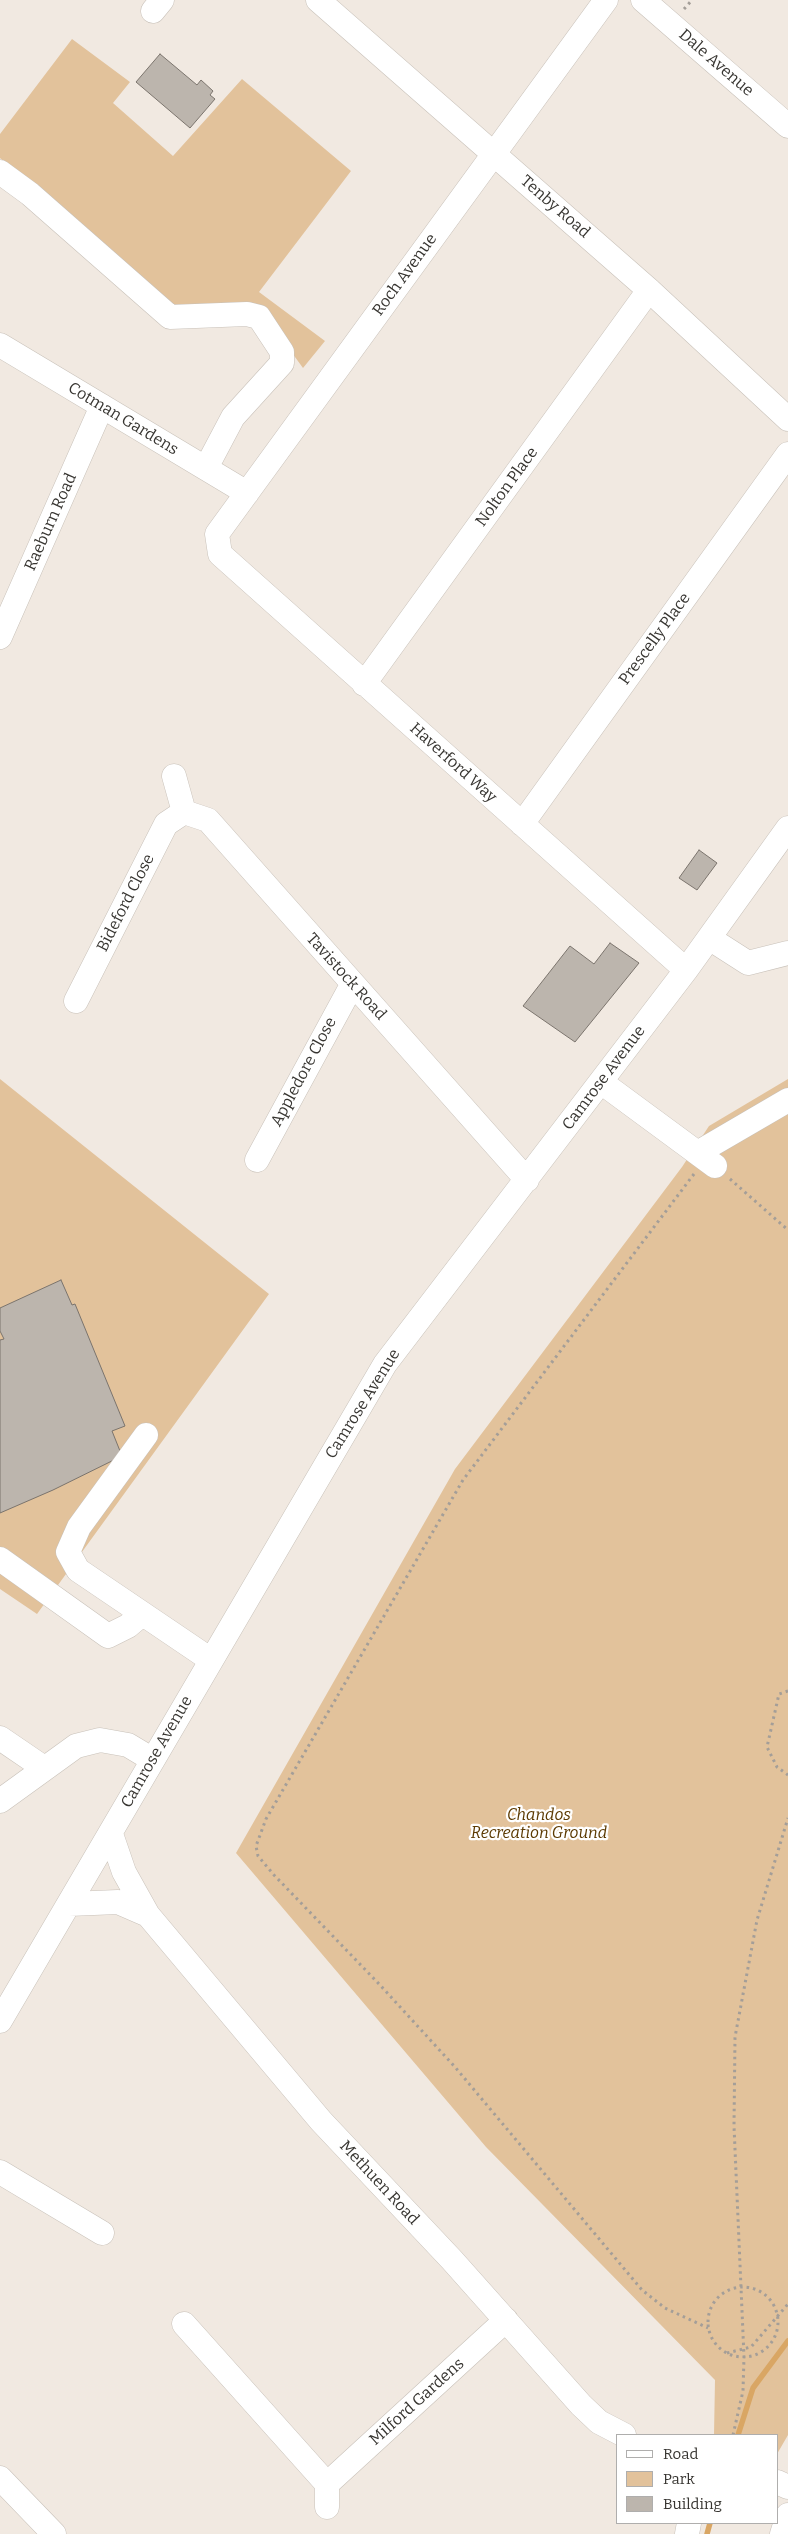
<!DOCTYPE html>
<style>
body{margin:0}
#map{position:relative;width:788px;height:2534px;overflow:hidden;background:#f1e9e1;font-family:Bitter,serif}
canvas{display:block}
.legend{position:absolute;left:616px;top:2434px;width:162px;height:90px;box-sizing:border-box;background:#fff;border:1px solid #afaead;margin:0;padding:6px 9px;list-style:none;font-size:15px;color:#373531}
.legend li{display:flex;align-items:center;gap:10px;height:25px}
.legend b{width:25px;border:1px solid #afaead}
</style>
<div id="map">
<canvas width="788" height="2534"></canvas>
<ul class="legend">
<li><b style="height:6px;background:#fff"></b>Road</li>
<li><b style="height:14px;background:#e2c29b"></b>Park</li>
<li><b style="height:14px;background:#bcb5ad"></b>Building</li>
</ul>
</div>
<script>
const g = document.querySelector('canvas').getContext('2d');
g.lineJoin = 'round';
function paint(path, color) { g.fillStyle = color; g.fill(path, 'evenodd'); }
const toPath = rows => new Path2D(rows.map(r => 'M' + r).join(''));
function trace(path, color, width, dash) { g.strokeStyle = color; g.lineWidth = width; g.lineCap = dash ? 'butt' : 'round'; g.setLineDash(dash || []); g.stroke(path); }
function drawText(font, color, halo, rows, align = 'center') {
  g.font = font + ' Bitter,serif'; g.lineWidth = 4.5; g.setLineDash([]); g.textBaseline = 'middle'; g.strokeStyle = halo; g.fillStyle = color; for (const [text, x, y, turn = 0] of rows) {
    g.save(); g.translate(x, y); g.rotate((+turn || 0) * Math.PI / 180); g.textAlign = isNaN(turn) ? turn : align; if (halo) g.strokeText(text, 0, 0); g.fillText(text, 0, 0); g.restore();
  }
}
const green = toPath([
 [72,39,130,82,113,103,173,156,242,79,351,171,259,292,325,341,303,368,263,313,171,311,0,158,0,134],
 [0,1079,269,1294,37,1614,0,1589],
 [788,1079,788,2435,777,2454,777,2435,714,2435,715,2380,486,2147,236,1853,455,1469,682,1167,709,1126]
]);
const stream = toPath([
 [738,2435,753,2388,788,2341],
 [707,2534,710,2523]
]);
const building = toPath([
 [160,54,197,85,201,80,213,91,210,95,215,99,190,128,136,82,160,54],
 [699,850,717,863,697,890,679,878,699,850],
 [610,943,639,963,575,1042,523,1006,570,946,594,964,610,943],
 [61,1280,72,1305,75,1304,125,1426,112,1431,122,1456,53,1490,0,1513,0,1340,4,1339,0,1331,0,1308,61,1280]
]);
const path = toPath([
 [684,9,692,0],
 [694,1174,463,1480,266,1819,256,1846,258,1856,274,1875,380,1985,455,2067,642,2290,665,2308,708,2328],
 [730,1179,788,1230],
 [788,1691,779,1694,767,1747,777,1767,788,1775],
 '708 2322a35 35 0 1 1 70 0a35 35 0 1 1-70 0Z',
 [727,2353,751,2347,788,2304],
 [733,2435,743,2391,744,2357,734,2126,735,2037,757,1920,788,1818]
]);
const minor = toPath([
 [318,0,649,290,788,419],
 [606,0,217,534,220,554,686,970],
 [643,0,788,126],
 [153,11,162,0],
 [0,172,30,194,170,317,247,314,259,317,282,352,282,363,233,417,206,468],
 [0,345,247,493],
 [0,637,102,406],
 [364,684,649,290],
 [174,776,184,812,208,820,527,1180],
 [522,824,788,454],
 [709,938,748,963,788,953],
 [76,1001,166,824,184,812],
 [601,1082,715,1166],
 [699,1152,788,1100],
 [257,1160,352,985],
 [146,1435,79,1527,68,1552,78,1570,211,1660],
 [0,1559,108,1636,128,1626,141,1615],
 [0,1738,44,1768],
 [0,1801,76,1746,100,1740,128,1745,153,1760],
 [111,1834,124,1872,148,1915,321,2121,452,2260,581,2405,599,2422,624,2435],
 [69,1904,118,1902,148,1915],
 [0,2021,385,1364,686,970,788,828],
 [0,2172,102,2233],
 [184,2324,327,2484,506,2320],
 [0,2478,54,2534],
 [777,2482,788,2487],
 [327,2484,327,2507],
 [687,2534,689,2523],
 [782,2534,788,2515]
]);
const streetNames = [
 ["Dale Avenue",716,63,41],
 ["Tenby Road",555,207,41],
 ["Roch Avenue",405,275,-54],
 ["Cotman Gardens",123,419,31],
 ["Nolton Place",507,487,-54],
 ["Raeburn Road",51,522,-66],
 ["Prescelly Place",655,639,-54],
 ["Haverford Way",453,763,42],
 ["Bideford Close",126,903,-63],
 ["Tavistock Road",346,977,48],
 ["Appledore Close",304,1072,-62],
 ["Camrose Avenue",604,1078,-53],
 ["Camrose Avenue",363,1404,-58],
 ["Camrose Avenue",157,1752,-60],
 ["Methuen Road",379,2183,47],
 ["Milford Gardens",417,2402,-42]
];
const parkNames = [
 ["Chandos",539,1816],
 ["Recreation Ground",539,1834]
];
paint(green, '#e2c29b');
trace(stream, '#d9a664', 5.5);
paint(building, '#bcb5ad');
trace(building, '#7b746d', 1);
trace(minor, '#c8c1b9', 25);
trace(path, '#a49e98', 3, [2.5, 4]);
trace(minor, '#fff', 24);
drawText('16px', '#373531', '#fff', streetNames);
drawText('italic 16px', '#5b3901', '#fff', parkNames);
</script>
